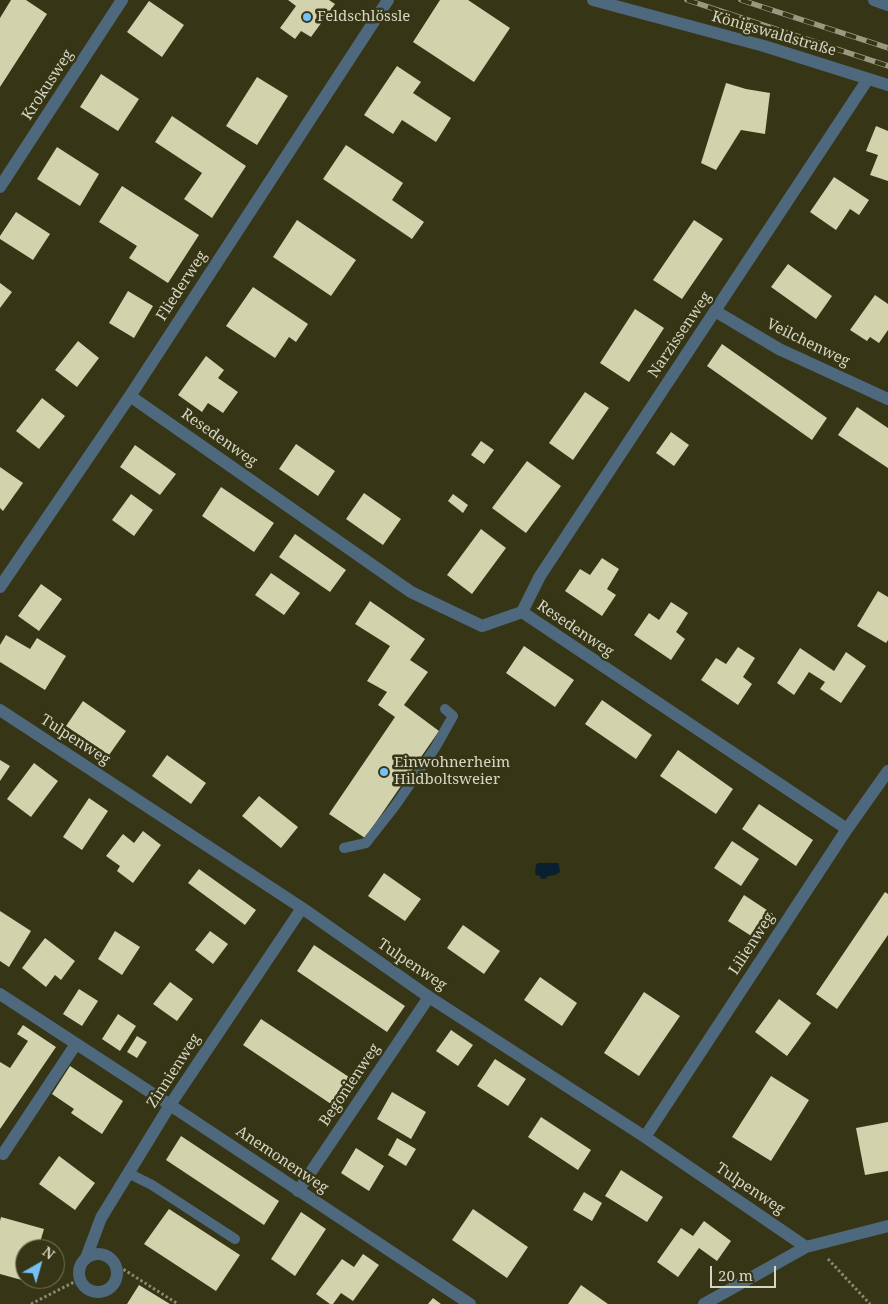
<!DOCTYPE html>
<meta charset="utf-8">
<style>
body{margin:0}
#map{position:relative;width:888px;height:1304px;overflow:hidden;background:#363515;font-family:"Noto Serif",serif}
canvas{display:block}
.north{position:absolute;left:15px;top:1239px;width:50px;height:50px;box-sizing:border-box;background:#363515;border:1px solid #76755b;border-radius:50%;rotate:38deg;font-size:14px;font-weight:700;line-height:20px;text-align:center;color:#d6d6c4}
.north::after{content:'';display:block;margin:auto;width:18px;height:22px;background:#77c0f7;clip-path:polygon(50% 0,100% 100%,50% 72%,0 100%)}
.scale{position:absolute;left:710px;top:1266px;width:66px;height:22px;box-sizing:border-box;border:2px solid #d6d6c4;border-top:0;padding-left:6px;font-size:15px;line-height:18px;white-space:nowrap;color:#d6d6c4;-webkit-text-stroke:4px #363515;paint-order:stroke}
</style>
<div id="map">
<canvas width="888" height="1304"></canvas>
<div class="north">N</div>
<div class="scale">20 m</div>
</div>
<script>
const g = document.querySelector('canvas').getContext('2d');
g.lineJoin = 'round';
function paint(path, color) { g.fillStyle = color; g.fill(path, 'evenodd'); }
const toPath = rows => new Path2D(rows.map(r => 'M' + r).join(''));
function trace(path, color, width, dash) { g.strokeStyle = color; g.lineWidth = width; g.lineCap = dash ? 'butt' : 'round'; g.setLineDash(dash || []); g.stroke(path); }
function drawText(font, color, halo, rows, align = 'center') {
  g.font = font + ' "Noto Serif",serif'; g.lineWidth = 5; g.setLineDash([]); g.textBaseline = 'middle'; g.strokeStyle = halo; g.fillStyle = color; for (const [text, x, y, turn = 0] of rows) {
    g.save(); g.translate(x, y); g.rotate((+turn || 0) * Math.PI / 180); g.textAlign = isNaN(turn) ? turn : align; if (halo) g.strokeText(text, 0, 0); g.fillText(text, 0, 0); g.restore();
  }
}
const water = toPath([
 [538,863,558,863,559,865,560,872,555,875,548,876,545,879,541,879,540,876,536,875,535,872,536,865]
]);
const building = toPath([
 [11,0,26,0,47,14,0,87,0,18],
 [288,0,329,0,335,4,311,37,301,31,295,39,280,28,296,6],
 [440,0,468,0,510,28,474,82,413,42],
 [149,1,184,25,162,57,127,32],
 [397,66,421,82,413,93,451,118,436,142,402,120,393,134,364,115],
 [101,74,139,99,118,131,80,107],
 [257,77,288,96,257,145,226,126],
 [726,83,746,89,770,93,765,134,741,130,716,170,701,163],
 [172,116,246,166,212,218,184,199,202,173,155,142],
 [876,126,888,131,888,181,870,175,878,155,866,151],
 [346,145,403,183,392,200,424,222,412,239,323,179],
 [57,147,99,174,80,206,37,179],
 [834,177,869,200,859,215,850,209,836,230,810,212],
 [122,186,199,235,168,283,129,258,137,246,99,222],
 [16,212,50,234,33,260,0,239,0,236],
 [297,220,356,260,331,296,273,257],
 [694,220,723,239,682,299,653,280],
 [788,264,832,296,816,319,771,287],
 [0,283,12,292,0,308],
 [253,287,308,324,296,342,289,337,275,358,226,326],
 [128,291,153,306,134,338,109,323],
 [875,295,888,304,888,330,879,343,870,337,867,341,850,330],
 [635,309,664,328,629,382,600,363],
 [78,341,99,358,77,387,55,370],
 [722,344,827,418,812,440,707,366],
 [206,356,224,370,218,378,238,392,223,413,208,403,202,412,178,395],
 [585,392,609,408,573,460,549,443],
 [42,398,65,416,39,449,16,431],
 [857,407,888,428,888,468,838,435],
 [671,432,689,445,674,466,656,453],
 [481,441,494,450,484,464,471,455],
 [296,444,335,471,318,496,279,469],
 [135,445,176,474,160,495,120,467],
 [527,461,561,486,526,533,492,508],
 [0,467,23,483,3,511,0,508],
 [221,487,274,523,254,552,202,516],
 [364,493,401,519,383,545,346,519],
 [131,494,153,510,134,536,112,520],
 [453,494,468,505,463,513,448,501],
 [481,529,506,548,472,594,447,575],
 [295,534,346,570,330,592,279,557],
 [602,558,619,569,607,589,616,595,602,616,565,591,580,569,590,575],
 [271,573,300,593,284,615,255,595],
 [41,584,62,599,39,631,18,616],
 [878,591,888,597,888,640,886,643,857,626],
 [370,601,425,639,410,660,428,672,404,705,439,731,365,838,329,814,395,717,378,705,387,692,367,681,390,646,355,624],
 [671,602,688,613,676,632,685,639,671,660,634,635,649,613,659,620],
 [6,635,30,649,37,638,66,656,45,690,0,662,0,645],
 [524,646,574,680,555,707,506,673],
 [738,647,755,658,743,677,752,684,738,705,701,680,716,658,726,664],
 [800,648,834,671,846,652,866,666,841,703,820,689,825,682,809,672,794,695,777,683],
 [602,700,652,735,636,759,585,724],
 [83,701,126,731,109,755,66,726],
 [678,750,733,789,716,814,660,776],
 [167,755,206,783,191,804,152,776],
 [0,760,10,766,0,781],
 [34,763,58,781,31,817,7,799],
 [259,796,298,827,281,848,242,816],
 [89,798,108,811,82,850,63,837],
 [759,804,813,840,796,866,742,829],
 [143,831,161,845,133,883,117,871,120,866,106,856,123,834,134,843],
 [732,841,759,859,741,886,714,868],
 [199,869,256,910,245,925,188,883],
 [384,873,421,899,405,921,368,896],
 [885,892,888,894,888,935,837,1009,816,994],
 [744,895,773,914,756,939,728,921],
 [0,911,31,931,9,967,0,961],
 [463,925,500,951,484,974,447,948],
 [115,931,140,947,122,975,98,959],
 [210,931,228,944,213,964,195,950],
 [45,938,75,961,61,980,55,975,46,987,22,968],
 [314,945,405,1006,387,1032,297,971],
 [540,977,577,1003,562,1026,524,1000],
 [170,982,193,999,177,1021,153,1004],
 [79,989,98,1001,82,1026,63,1014],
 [644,992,680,1016,639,1076,604,1053],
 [779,999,811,1023,787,1056,755,1032],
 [118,1014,136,1026,120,1051,102,1039],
 [261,1019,355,1081,337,1108,243,1045],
 [23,1025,56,1047,0,1129,0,1062,10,1068,28,1041,17,1034],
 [451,1030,473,1045,458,1066,436,1051],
 [137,1036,147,1042,137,1058,127,1052],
 [495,1059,526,1079,508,1106,477,1086],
 [70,1066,123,1101,102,1134,71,1113,74,1109,52,1094],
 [771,1076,809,1100,771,1161,732,1137],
 [392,1092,426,1112,411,1139,377,1119],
 [541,1117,591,1150,578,1170,528,1137],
 [888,1122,888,1171,865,1175,856,1128],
 [181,1136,279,1201,264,1225,166,1160],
 [397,1138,416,1149,406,1166,388,1155],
 [356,1148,384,1166,369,1191,341,1173],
 [59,1156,95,1183,75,1210,39,1184],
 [621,1170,663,1197,647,1222,605,1196],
 [584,1192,602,1203,592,1221,573,1210],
 [169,1209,240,1255,216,1291,144,1244],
 [473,1209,528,1247,507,1278,452,1240],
 [301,1212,326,1229,295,1276,271,1259],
 [1,1217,44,1229,38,1249,25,1249,25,1279,30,1279,29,1282,0,1274,0,1221],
 [704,1221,731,1241,717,1261,699,1248,678,1277,657,1262,681,1228,693,1236],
 [363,1254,379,1265,353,1301,341,1293,333,1304,330,1304,316,1294,342,1259,354,1267],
 [139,1285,170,1304,127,1304],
 [581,1285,608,1304,568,1304],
 [433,1298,441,1304,428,1304]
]);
const path = toPath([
 [828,1259,870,1304],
 [115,1264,178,1304],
 [31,1304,80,1279]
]);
const lane = toPath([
 [344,848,366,843,395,806,435,748,453,716,445,709],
 [128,1173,152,1185,235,1239]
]);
const street = toPath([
 [593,0,764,46,888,85],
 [874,0,888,5],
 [0,187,122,0],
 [715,311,779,349,888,399],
 [130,396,411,592,482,626,522,612,847,829],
 [0,587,130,396,388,0],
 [522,612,540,576,868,79],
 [0,710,302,908,429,997,645,1137,806,1247],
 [0,994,170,1105,470,1304],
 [645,1137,847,829,888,771],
 [3,1154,76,1044],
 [298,1191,429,997],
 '79 1273a19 19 0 1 1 38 0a19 19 0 1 1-38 0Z',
 [86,1258,101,1218,170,1105,302,908],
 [704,1304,806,1247,888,1226]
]);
const rail = toPath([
 [687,0,888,66],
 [741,0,888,48]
]);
const markers = [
 [307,17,5,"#77c0f7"],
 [384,772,5,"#77c0f7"]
];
const poiNames = [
 ["Feldschlössle",317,17],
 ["Einwohnerheim",394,763],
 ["Hildboltsweier",394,780]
];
const streetNames = [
 ["Königswaldstraße",774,34,16],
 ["Krokusweg",48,85,-57],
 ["Fliederweg",182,286,-57],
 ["Narzissenweg",680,335,-56],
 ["Veilchenweg",808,343,26],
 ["Resedenweg",219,438,35],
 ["Resedenweg",575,629,34],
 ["Tulpenweg",75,740,33],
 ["Lilienweg",752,944,-57],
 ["Tulpenweg",412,965,34],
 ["Zinnienweg",174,1071,-57],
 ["Begonienweg",350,1085,-56],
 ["Anemonenweg",282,1160,34],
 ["Tulpenweg",750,1189,34]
];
paint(water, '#0a2030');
paint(building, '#d2d2ad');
trace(path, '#8a8a71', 3, [2.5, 2.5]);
trace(lane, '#4e697e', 10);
trace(street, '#4e697e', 12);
trace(rail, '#999982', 5.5);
trace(rail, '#363515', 4, [11]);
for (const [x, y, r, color] of markers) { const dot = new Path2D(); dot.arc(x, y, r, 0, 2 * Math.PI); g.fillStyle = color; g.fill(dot); trace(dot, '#363515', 2); }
drawText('15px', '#d6d6c4', '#363515', poiNames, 'left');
drawText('15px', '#d6d6c4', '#363515', streetNames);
</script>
